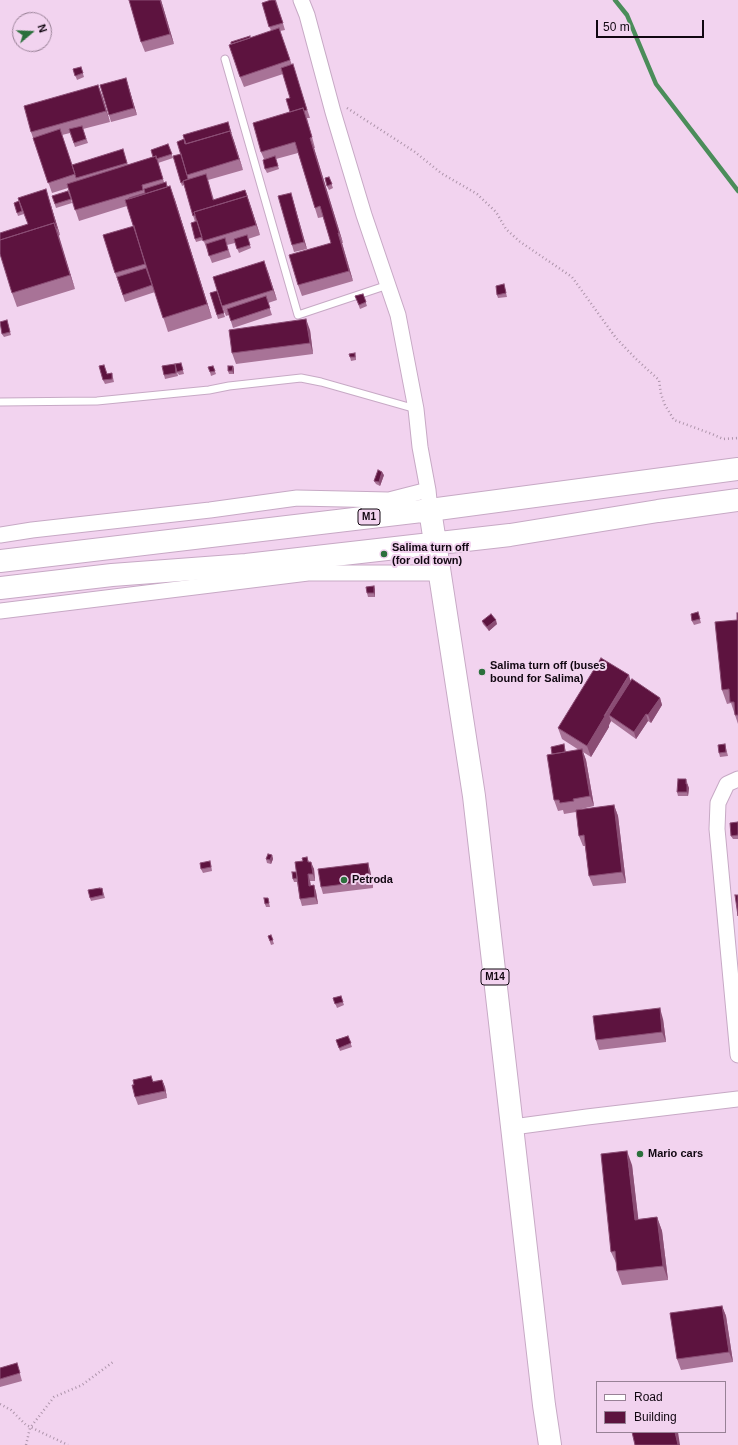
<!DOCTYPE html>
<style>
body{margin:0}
#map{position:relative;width:738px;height:1445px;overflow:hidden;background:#f2d3ef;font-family:Helvetica,sans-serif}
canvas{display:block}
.legend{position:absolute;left:596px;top:1381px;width:130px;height:52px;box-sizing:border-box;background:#f2d3ef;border:1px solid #988196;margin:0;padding:5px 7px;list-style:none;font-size:12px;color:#110711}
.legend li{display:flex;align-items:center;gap:8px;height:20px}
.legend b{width:20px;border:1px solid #988196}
.north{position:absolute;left:12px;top:12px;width:40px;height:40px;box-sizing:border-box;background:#f2d3ef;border:1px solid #988196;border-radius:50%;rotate:71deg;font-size:11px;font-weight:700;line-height:16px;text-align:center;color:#110711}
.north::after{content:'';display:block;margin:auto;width:14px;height:18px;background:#2b703c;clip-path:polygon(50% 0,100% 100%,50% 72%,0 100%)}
.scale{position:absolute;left:596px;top:20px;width:108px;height:18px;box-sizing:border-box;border:2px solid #110711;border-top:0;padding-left:5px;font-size:12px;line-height:14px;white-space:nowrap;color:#110711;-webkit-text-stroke:3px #f2d3ef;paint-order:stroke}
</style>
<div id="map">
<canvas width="738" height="1445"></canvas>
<ul class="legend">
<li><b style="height:5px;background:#fff"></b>Road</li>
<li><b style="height:11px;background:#5d133f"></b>Building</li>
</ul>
<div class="north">N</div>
<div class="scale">50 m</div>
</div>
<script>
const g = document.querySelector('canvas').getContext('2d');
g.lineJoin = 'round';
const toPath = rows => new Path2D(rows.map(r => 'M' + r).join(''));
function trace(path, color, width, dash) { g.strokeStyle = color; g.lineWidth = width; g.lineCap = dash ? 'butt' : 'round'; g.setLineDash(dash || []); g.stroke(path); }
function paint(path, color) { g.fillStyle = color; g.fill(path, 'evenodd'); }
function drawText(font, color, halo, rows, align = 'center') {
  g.font = font + ' Helvetica,sans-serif'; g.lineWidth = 4; g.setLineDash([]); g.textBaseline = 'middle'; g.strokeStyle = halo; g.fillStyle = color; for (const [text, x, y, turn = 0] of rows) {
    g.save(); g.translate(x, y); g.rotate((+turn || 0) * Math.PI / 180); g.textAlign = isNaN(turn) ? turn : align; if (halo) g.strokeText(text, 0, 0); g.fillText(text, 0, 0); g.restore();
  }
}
const stream = toPath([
 [615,0,627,15,656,84,738,191]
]);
const path = toPath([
 [347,108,415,152,441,173,477,194,496,212,506,229,519,241,572,277,616,338,636,359,659,380,661,394,665,405,674,420,712,434,723,439,738,438],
 [0,1404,11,1410,26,1425,68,1445],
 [26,1445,30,1428,54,1397,82,1385,113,1362]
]);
const lane = toPath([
 [225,59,298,315,388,285],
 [0,402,97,401,209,390,229,386,301,378,321,382,416,409]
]);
const street = toPath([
 [301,0,307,15,333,112,364,215,398,315,416,409,420,447,428,490,430,510],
 [0,535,32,530,210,510,297,498,389,500,428,490],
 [0,611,308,573,439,573],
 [738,779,727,784,718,803,717,829,738,1055],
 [513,1127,587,1117,738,1099]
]);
const highway = toPath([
 [430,510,474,796,544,1405,550,1445],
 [0,561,430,510,738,469],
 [0,588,112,575,246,565,510,535,658,511,738,500]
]);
const wall = toPath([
 [129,0,161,0,174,44,145,52,141,42],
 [276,0,285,30,280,31,292,65,295,72,310,118,307,118,315,148,314,148,343,243,342,243,353,281,302,296,298,285,331,243,323,217,318,218,298,153,276,159,279,169,267,173,265,169,264,159,261,152,290,112,290,98,283,74,244,87,240,77,250,38,271,31,262,3],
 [81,67,84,77,77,80,73,69],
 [126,78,137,115,111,122,109,115],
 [102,95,110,122,83,129,88,143,75,147,70,133,62,135,76,178,125,156,128,165,153,157,168,144,173,158,158,163,164,183,168,186,175,200,212,318,168,332,155,292,125,302,115,273,133,226,127,206,79,221,68,188,52,193,31,132],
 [228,122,243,170,208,180,214,200,245,190,251,207,260,235,248,239,251,248,239,253,235,243,227,245,231,257,212,263,203,239,203,240,196,242,195,239,195,222,184,185,182,186,173,156,181,155,185,144],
 [329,177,333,188,329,190,327,186],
 [46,189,60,235,58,236,75,289,17,307,12,293,28,224],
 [68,191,72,203,56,208,52,196],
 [293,200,307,249,294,252,292,245],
 [19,201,24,214,18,216,14,203],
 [268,272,277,300,268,303,272,315,233,328,229,315,226,316,222,306],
 [504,284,507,297,498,298,497,295],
 [217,291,225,317,218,319,210,293],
 [363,294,367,306,360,309,355,296],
 [7,320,11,335,4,337,2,334],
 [310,330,313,354,236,364,232,353],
 [355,353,356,357,356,360,351,361,350,357],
 [181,363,184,374,179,375,177,372],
 [213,366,216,374,211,376,210,372],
 [233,366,234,369,234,374,229,374,228,371],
 [176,367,178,376,165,379,164,375],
 [112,373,114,382,105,384,103,380,107,374],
 [384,475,380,486,376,484,374,481],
 [374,586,375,590,375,597,368,597,367,593],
 [698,612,701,623,694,625,692,621],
 [738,613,738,724,731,703,727,704,722,690,737,620],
 [482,621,497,624,489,631,483,624],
 [631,680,660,698,662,705,651,723,648,721,636,739,611,721,609,725,609,727,591,757,583,752,586,760,594,806,577,810,614,805,618,816,626,883,593,886,589,876,585,846,583,846,579,836,576,812,564,814,563,810,558,811,554,800,552,754,564,744,566,752,579,750,562,739,558,728],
 [725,744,728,756,720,757,719,753],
 [686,779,689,788,688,796,678,796,677,792],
 [738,822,738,839,733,839,731,836],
 [272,855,273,859,271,864,267,863,266,859],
 [307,857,309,862,314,869,315,881,310,881,311,886,314,885,316,892,318,904,302,906,300,899,297,882,294,882,293,879,303,861],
 [211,864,212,871,203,873,201,869],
 [370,870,373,888,323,894,321,887],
 [102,888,105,898,91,901,90,898,100,889],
 [268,898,270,907,266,907,265,904],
 [271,935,274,944,271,945,268,936],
 [341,996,344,1005,337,1008,333,998],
 [663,1019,666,1042,599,1050,596,1040],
 [348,1036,352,1047,340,1051,336,1040],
 [162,1080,165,1087,167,1098,138,1105,135,1097,153,1081],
 [632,1165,638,1219,657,1217,662,1231,668,1280,622,1285,617,1271,617,1265,611,1252],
 [722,1306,726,1316,733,1362,681,1370,677,1359],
 [17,1363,22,1381,0,1387,0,1368]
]);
const shadedWall = toPath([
 [160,0,161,0,174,44,170,34],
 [126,78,128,85,137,115,134,108],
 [98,85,102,95,110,122,106,111],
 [230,131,234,141,243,170,239,159],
 [310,138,314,148,343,243,339,233],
 [156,156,159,167,166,190,163,179],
 [170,186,175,200,212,318,207,304],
 [46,189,48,196,60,235,57,228],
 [245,190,251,207,260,235,256,225],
 [291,193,307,249,304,242],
 [54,223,59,236,75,289,70,275],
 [338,233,342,243,353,281,349,271],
 [264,261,268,272,277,300,273,290],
 [306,319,310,330,313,354,310,343],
 [233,366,234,369,234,374,232,371],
 [382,472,384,475,380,486,379,482],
 [374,586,375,590,375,597,374,593],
 [496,620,497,624,489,631,487,627],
 [629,675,632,686,609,715,611,721,609,725,609,727,591,757,587,746],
 [660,698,662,705,651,723,648,715],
 [646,714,648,721,636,739,634,732],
 [582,749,586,760,594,806,590,796],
 [687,784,689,788,688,796,687,792],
 [614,805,618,816,626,883,622,872],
 [272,855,273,859,271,864,270,860],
 [311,862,314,869,315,881,313,874],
 [368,863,370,870,373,888,370,881],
 [308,874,310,881,312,893,309,886],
 [314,885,316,892,318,904,315,897],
 [660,1008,663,1019,666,1042,662,1032],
 [162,1080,165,1087,167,1098,165,1091],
 [627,1151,632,1165,640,1233,635,1220],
 [657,1217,662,1231,668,1280,663,1266],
 [722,1306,726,1316,733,1362,729,1352],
 [675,1432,678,1432,680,1445,678,1445]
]);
const building = toPath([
 [129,0,160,0,170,34,141,42,129,0],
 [271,0,275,0,283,23,269,27,262,3,271,0],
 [279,28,290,60,240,77,229,45,279,28],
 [250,36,250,38,231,44,231,42,250,36],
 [293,64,307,110,304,111,303,108,290,112,286,99,290,98,281,68,293,64],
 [81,67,83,73,75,76,73,69,81,67],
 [126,78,134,108,109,115,100,85,126,78],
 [98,85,106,111,31,132,24,106,98,85],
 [303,108,312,137,310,138,339,233,338,233,349,271,298,285,289,255,331,243,320,206,315,208,295,142,261,152,253,123,303,108],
 [228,122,231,133,230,131,186,144,183,135,228,122],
 [82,126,86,139,74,143,69,129,82,126],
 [60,129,75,174,48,183,33,138,60,129],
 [230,131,239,159,187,175,177,142,184,139,185,144,230,131],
 [168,144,172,154,156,159,156,156,153,157,151,150,168,144],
 [123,149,127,163,76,178,72,165,123,149],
 [181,154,188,179,183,181,183,182,181,183,173,156,181,154],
 [156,156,163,179,142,185,143,190,75,210,67,184,156,156],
 [275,156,278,166,265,169,263,160,275,156],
 [206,174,213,200,245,190,247,196,194,212,195,215,193,216,183,181,206,174],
 [329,177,332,184,327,186,325,178,329,177],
 [166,182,167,187,129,199,129,198,145,193,144,189,166,182],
 [170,186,207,304,163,318,125,200,170,186],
 [46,189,57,228,56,229,54,223,0,240,0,233,28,224,18,198,46,189],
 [68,191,71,199,55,204,52,196,68,191],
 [291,193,304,242,292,245,278,196,291,193],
 [247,196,256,225,203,241,194,212,247,196],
 [19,201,22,211,17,213,14,203,19,201],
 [197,221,202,237,195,239,191,223,197,221],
 [54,223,70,275,12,293,0,254,0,240,54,223],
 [134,226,145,264,115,273,103,235,134,226],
 [247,235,250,245,237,249,234,239,247,235],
 [225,238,228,250,209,256,206,244,225,238],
 [264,261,273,290,222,306,213,277,264,261],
 [146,268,152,285,123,295,117,277,146,268],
 [504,284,506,293,497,295,496,286,504,284],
 [217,291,224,313,217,315,210,293,217,291],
 [363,294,366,302,359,305,355,296,363,294],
 [266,296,270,308,231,321,227,309,266,296],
 [306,319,310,343,232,353,229,330,306,319],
 [7,320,10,332,2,334,0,322,7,320],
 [355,353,355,357,350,357,349,354,355,353],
 [181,363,183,370,177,372,175,364,181,363],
 [175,364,176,373,164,375,162,366,175,364],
 [104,365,107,374,112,373,112,379,103,380,99,366,104,365],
 [213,366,215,371,210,372,208,367,213,366],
 [228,366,233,366,232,371,228,371,228,366],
 [378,470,382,472,379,482,374,481,378,470],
 [374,586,374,593,367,593,366,587,374,586],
 [698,612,700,619,692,621,691,614,698,612],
 [737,613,738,613,738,715,735,715,734,702,730,702,729,689,722,690,715,622,737,620,737,613],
 [491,614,496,620,487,627,482,621,491,614],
 [601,658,629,675,604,716,605,716,587,746,558,728,601,658],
 [632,679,660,698,648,715,646,714,634,732,609,715,632,679],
 [564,744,565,752,552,754,551,747,564,744],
 [725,744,726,752,719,753,718,745,725,744],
 [582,749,590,796,573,799,574,801,560,803,559,800,554,800,547,755,582,749],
 [678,779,686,779,686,784,687,784,687,792,677,792,678,779],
 [614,805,622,872,589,876,584,835,579,836,576,810,614,805],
 [738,822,738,835,731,836,730,823,738,822],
 [268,854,272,855,270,860,266,859,268,854],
 [307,857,308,862,311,862,313,874,308,874,309,886,314,885,315,897,300,899,295,862,303,861,302,858,307,857],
 [210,861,211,867,201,869,200,863,210,861],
 [368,863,370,881,321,887,318,869,368,863],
 [292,872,296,872,297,878,293,879,292,872],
 [100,888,100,889,102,888,103,895,90,898,88,890,100,888],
 [735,895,738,895,738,916,735,895],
 [264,898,268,898,269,903,265,904,264,898],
 [271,935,273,940,270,941,268,936,271,935],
 [341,996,343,1002,335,1004,333,998,341,996],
 [660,1008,662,1032,596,1040,593,1016,660,1008],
 [348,1036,351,1043,339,1048,336,1040,348,1036],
 [151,1076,153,1082,162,1080,165,1091,135,1097,132,1085,134,1085,133,1080,151,1076],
 [627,1151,635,1220,657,1217,663,1266,617,1271,615,1251,611,1252,601,1154,627,1151],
 [722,1306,729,1352,677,1359,670,1313,722,1306],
 [17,1363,20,1373,0,1379,0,1368,17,1363],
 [632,1432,675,1432,678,1445,635,1445,632,1432]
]);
const markers = [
 [384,554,4,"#2b703c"],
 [482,672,4,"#2b703c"],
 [344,880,4,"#2b703c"],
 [640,1154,4,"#2b703c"]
];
const shields = [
 [369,517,22],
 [495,977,28]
];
const shieldNames = [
 ["M1",369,517],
 ["M14",495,977]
];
const poiNames = [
 ["Salima turn off",392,548],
 ["(for old town)",392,561],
 ["Salima turn off (buses",490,666],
 ["bound for Salima)",490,679],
 ["Petroda",352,880],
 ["Mario cars",648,1154]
];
trace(stream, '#4b8d5a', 4.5);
trace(lane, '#c7a9c5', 9);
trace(street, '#c7a9c5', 17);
trace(highway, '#c7a9c5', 24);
trace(path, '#ad94aa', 2.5, [1, 3]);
trace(lane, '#fff', 7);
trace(street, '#fff', 15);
trace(highway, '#fff', 22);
paint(wall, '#a87397');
paint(shadedWall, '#8a4d74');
paint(building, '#5d133f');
trace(building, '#8a4d74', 1);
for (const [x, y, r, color] of markers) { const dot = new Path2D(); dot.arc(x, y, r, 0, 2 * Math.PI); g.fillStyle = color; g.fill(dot); trace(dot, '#f2d3ef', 1.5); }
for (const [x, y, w] of shields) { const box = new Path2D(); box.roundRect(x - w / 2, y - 8, w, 16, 3); g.fillStyle = '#f2d3ef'; g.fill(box); trace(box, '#110711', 1); }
drawText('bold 10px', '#110711', null, shieldNames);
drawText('bold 11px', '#110711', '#f2d3ef', poiNames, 'left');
</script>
